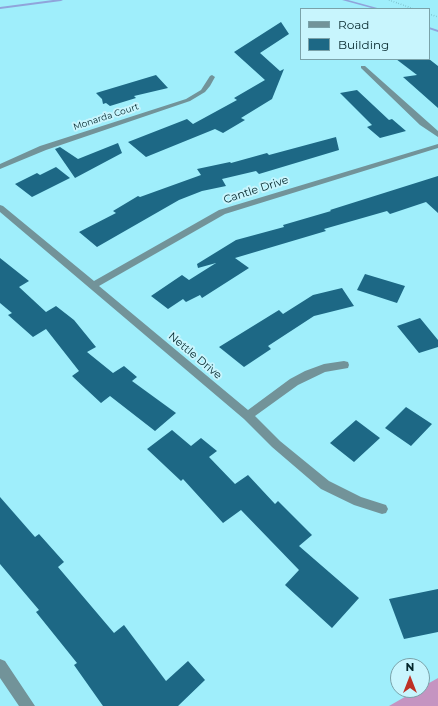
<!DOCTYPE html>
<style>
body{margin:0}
#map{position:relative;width:438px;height:706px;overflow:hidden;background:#9feefb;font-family:Montserrat,sans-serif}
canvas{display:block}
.legend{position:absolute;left:300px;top:8px;width:130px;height:52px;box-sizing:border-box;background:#c8f5fd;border:1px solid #7aa2a9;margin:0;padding:5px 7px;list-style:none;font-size:12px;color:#04262b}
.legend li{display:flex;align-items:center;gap:8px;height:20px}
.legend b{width:20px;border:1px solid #7aa2a9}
.north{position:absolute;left:390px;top:658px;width:40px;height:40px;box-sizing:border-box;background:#c8f5fd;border:1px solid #7aa2a9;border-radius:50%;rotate:0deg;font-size:11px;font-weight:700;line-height:16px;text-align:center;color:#04262b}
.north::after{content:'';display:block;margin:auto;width:14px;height:18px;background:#be3125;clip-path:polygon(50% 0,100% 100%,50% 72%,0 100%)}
</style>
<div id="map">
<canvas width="438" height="706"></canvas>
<ul class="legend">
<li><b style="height:5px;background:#729399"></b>Road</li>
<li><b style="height:11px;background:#1d6885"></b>Building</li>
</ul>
<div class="north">N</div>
</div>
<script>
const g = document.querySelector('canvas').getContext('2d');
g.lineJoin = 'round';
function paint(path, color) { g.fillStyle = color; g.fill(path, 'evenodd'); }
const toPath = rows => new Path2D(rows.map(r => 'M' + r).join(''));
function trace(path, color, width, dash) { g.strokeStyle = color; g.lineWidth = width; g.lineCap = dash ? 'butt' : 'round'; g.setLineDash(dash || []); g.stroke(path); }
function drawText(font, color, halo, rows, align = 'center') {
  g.font = font + ' Montserrat,sans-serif'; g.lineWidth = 4; g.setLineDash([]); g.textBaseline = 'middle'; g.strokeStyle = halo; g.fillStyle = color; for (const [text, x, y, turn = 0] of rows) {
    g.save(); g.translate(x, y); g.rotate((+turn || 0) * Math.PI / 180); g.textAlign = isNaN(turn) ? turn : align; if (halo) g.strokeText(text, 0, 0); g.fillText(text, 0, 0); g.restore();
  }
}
const forest = toPath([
 [438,678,438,706,389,706,417,690,422,690,422,687]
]);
const stream = toPath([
 [53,0,63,0,61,1,0,9,0,7,53,0],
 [342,0,348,0,381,9,375,9,342,0],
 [429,27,438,30,438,32,429,29,429,27]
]);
const building = toPath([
 [281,22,289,34,260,53,280,71,284,69,272,99,241,118,245,120,223,133,215,129,146,157,128,142,187,119,193,124,237,100,234,98,265,80,234,52],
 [396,59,429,59,438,66,438,108,403,77,417,75],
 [156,75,168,88,134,96,136,98,110,106,106,103,103,104,102,99,96,93],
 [357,90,389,120,392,119,406,131,380,138,367,127,372,125,340,93],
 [336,137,339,150,259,174,256,171,222,179,226,186,202,191,179,200,97,247,79,232,116,213,113,211,138,196,140,197,201,175,197,169,230,162,231,163,267,153,269,155],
 [118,143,122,153,75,178,55,149,60,147,78,159],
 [56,167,70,178,32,197,15,184,37,173,40,175],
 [438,176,438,213,426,202,390,214,387,211,324,229,326,231,235,258,249,268,202,298,200,295,186,302,183,299,168,309,151,296,182,275,189,280,216,263,198,268,197,264,236,240,284,227,283,225,331,211,330,210],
 [0,258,29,281,19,287,46,312,56,306,74,320,96,347,87,352,113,373,124,366,137,377,132,381,176,413,155,431,110,396,101,403,72,376,79,371,46,329,33,337,8,315,12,313,0,303],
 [365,274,405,286,397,303,357,290],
 [342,288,354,306,314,316,268,346,271,349,244,367,219,347,279,310,283,314,313,295],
 [420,318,438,340,438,347,419,353,397,326],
 [406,407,432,424,411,446,385,428],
 [356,420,380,438,354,462,330,443],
 [172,430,191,446,201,438,217,451,209,457,235,484,248,475,275,504,278,501,312,535,299,546,359,598,332,628,285,585,299,570,241,510,223,523,183,479,181,481,147,449],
 [0,497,35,537,39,534,64,562,58,567,114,633,124,625,166,681,188,661,205,680,178,706,103,706,74,665,77,663,36,612,39,610,0,564],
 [438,589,438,632,404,639,389,599]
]);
const path = toPath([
 [389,0,414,9],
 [429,14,438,17]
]);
const minor = toPath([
 [361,66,365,66,438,131,438,137,420,125,361,68,361,66],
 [212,75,215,77,210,86,205,92,190,101,46,150,0,169,0,164,40,146,186,99,201,90,210,76,212,75],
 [438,144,438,148,225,214,99,286,248,410,290,379,305,371,324,364,344,361,348,362,349,365,348,368,325,372,298,385,255,416,280,441,329,481,361,497,386,505,388,509,386,513,382,514,354,505,321,489,272,447,244,419,0,212,0,205,3,206,94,281,219,210,438,144],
 [0,659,5,661,35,706,19,706,0,678,0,659]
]);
const farStreetnames = [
 ["Monarda Court",106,117,-18]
];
const streetNames = [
 ["Cantle Drive",256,190,-18],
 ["Nettle Drive",195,356,40]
];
paint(forest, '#c594c1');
paint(stream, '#90a4db');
paint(building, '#1d6885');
trace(path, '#6aaab4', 1.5, [0.5, 2]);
paint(minor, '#729399');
drawText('9px', '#04262b', '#c8f5fd', farStreetnames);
drawText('11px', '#04262b', '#c8f5fd', streetNames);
</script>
